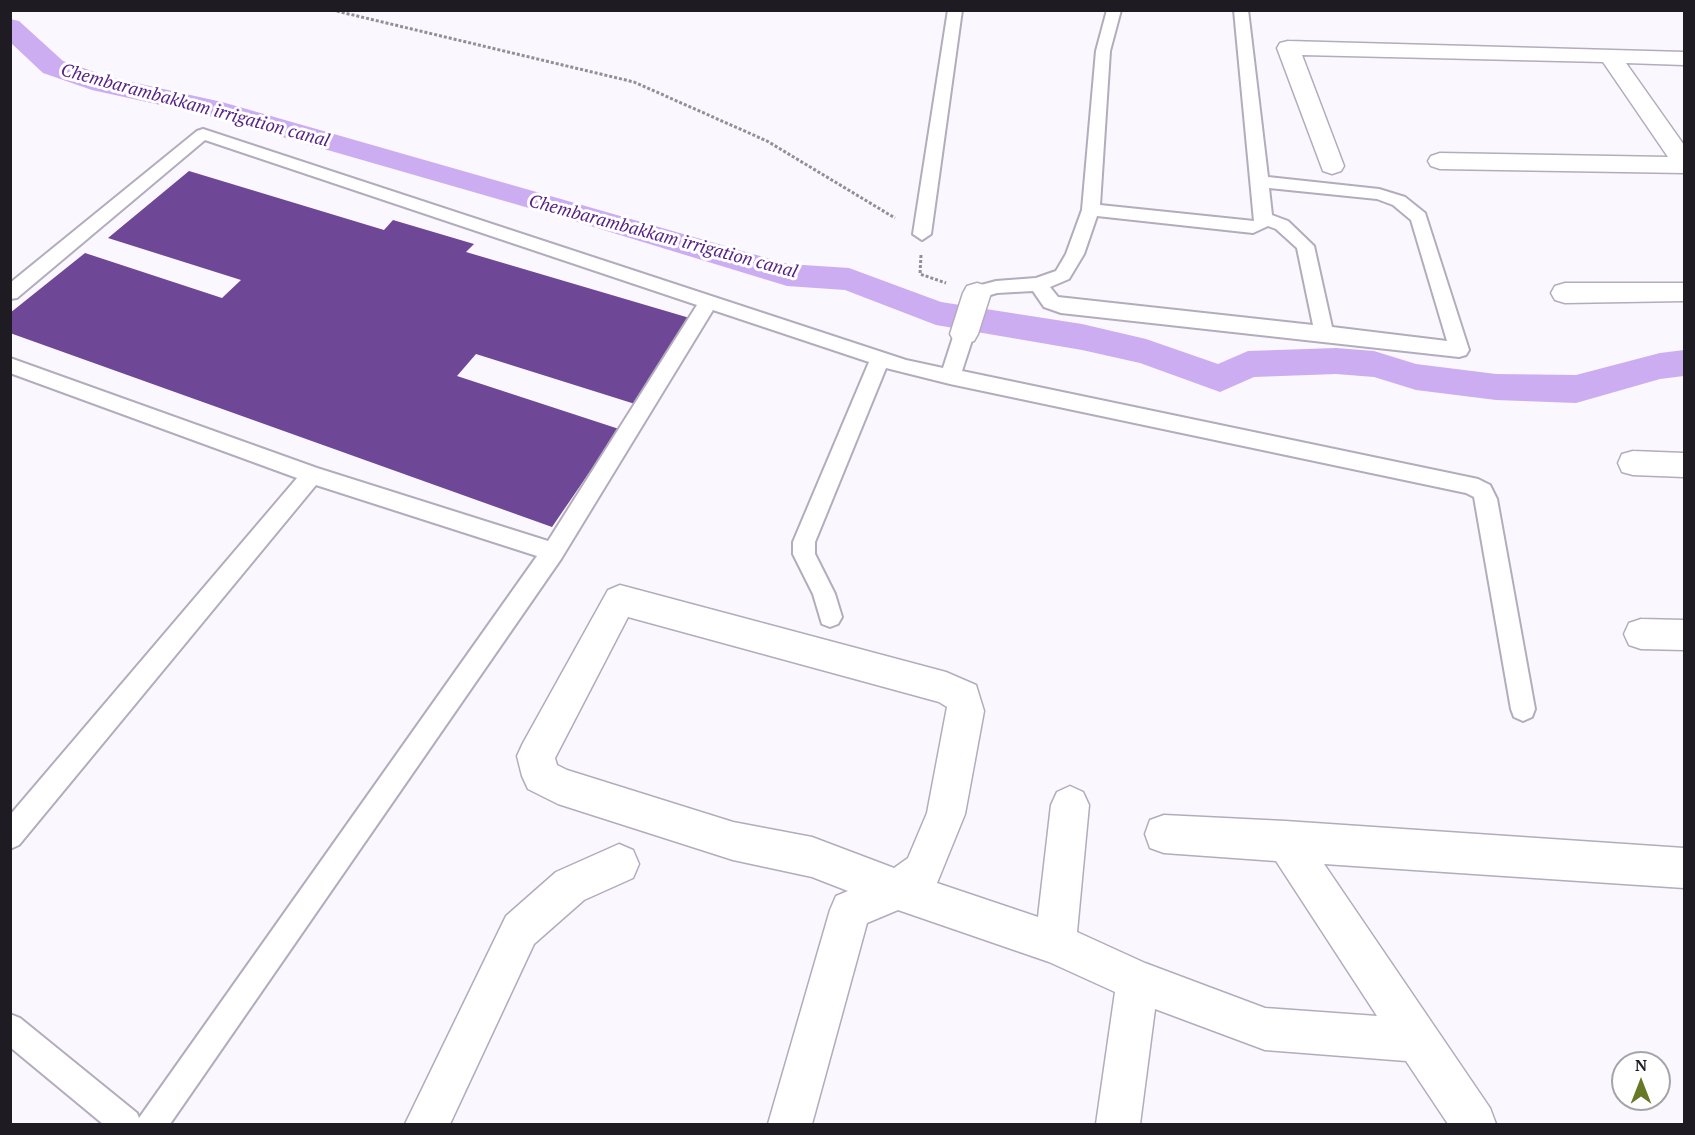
<!DOCTYPE html>
<style>
body{margin:0}
#map{position:relative;width:1695px;height:1135px;overflow:hidden;background:#faf7fe;font-family:"PT Serif",serif}
canvas{display:block}
.frame{position:absolute;inset:0;border:12px solid #1e1c22;pointer-events:none}
.north{position:absolute;left:1611px;top:1051px;width:60px;height:60px;box-sizing:border-box;background:#fff;border:2px solid #a5a4a7;border-radius:50%;rotate:0deg;font-size:16px;font-weight:700;line-height:24px;text-align:center;color:#1e1c22}
.north::after{content:'';display:block;margin:auto;width:21px;height:27px;background:#677826;clip-path:polygon(50% 0,100% 100%,50% 72%,0 100%)}
</style>
<div id="map">
<canvas width="1695" height="1135"></canvas>
<div class="frame"></div>
<div class="north">N</div>
</div>
<script>
const g = document.querySelector('canvas').getContext('2d');
g.lineJoin = 'round';
const toPath = rows => new Path2D(rows.map(r => 'M' + r).join(''));
function paint(path, color) { g.fillStyle = color; g.fill(path, 'evenodd'); }
function trace(path, color, width, dash) { g.strokeStyle = color; g.lineWidth = width; g.lineCap = dash ? 'butt' : 'round'; g.setLineDash(dash || []); g.stroke(path); }
function drawText(font, color, halo, rows, align = 'center') {
  g.font = font + ' "PT Serif",serif'; g.lineWidth = 6; g.setLineDash([]); g.textBaseline = 'middle'; g.strokeStyle = halo; g.fillStyle = color; for (const [text, x, y, turn = 0] of rows) {
    g.save(); g.translate(x, y); g.rotate((+turn || 0) * Math.PI / 180); g.textAlign = isNaN(turn) ? turn : align; if (halo) g.strokeText(text, 0, 0); g.fillText(text, 0, 0); g.restore();
  }
}
const canal = toPath([
 [10,19,19,21,63,61,109,77,222,102,788,264,849,268,941,302,1082,324,1146,339,1218,364,1248,351,1336,348,1374,351,1416,364,1496,374,1576,375,1660,353,1684,350,1684,376,1660,379,1576,403,1496,400,1416,390,1374,377,1336,374,1254,377,1220,392,1140,363,1082,350,936,325,845,290,787,286,574,221,206,115,92,90,43,73,10,42,10,19]
]);
const building = toPath([
 [189,171,384,230,393,220,474,244,466,252,693,319,635,404,476,354,457,376,619,429,552,527,10,333,10,313,85,253,222,298,241,280,108,238]
]);
const path = toPath([
 [332,10,634,82,767,141,895,218],
 [921,255,920,274,946,283]
]);
const lane = toPath([
 [948,10,962,10,931,234,922,240,913,234,948,10],
 [1107,10,1121,10,1110,51,1100,205,1254,221,1234,10,1248,10,1268,177,1379,189,1405,197,1425,213,1469,350,1466,355,1459,357,1061,313,1044,307,1033,291,997,293,977,299,970,298,968,293,970,288,996,281,1036,278,1056,271,1066,254,1082,210,1096,51,1107,10],
 [1269,188,1377,199,1393,205,1411,220,1447,341,1332,327,1314,246,1288,221,1272,215,1269,188],
 [1097,216,1253,233,1268,226,1276,229,1297,248,1313,325,1058,297,1050,287,1069,279,1084,254,1097,216],
 [203,129,906,360,943,368,954,334,957,329,964,327,971,329,974,334,962,371,1478,479,1490,485,1497,499,1535,709,1532,717,1523,721,1514,717,1511,709,1474,497,1466,493,950,384,886,368,815,542,815,554,835,594,842,617,838,624,830,627,822,624,813,594,793,554,793,542,869,362,713,310,561,559,170,1124,103,1124,10,1047,10,1014,20,1018,137,1113,139,1118,537,556,316,485,19,845,10,849,10,815,297,478,10,373,10,358,317,468,548,541,697,305,205,140,17,298,10,299,10,283,197,131,203,129]
]);
const street = toPath([
 [1288,41,1684,52,1684,65,1626,63,1684,145,1684,173,1440,169,1431,166,1428,161,1431,156,1440,153,1668,157,1603,62,1302,55,1344,166,1341,171,1332,174,1323,171,1277,48,1280,43,1288,41],
 [977,283,987,286,991,293,978,334,974,341,964,344,954,341,950,334,963,293,967,286,977,283],
 [1565,283,1684,283,1684,301,1565,303,1555,300,1551,293,1555,286,1565,283],
 [1633,451,1684,453,1684,477,1633,475,1622,472,1618,463,1622,454,1633,451],
 [620,585,946,672,976,685,984,711,965,814,937,883,1038,917,1051,805,1057,792,1070,786,1083,792,1089,805,1077,932,1145,963,1265,1008,1377,1016,1276,861,1164,853,1150,848,1145,834,1150,820,1164,815,1285,821,1684,848,1684,888,1324,864,1490,1108,1496,1124,1448,1124,1406,1061,1265,1050,1155,1009,1140,1124,1096,1124,1115,992,1049,962,898,910,867,923,812,1124,768,1124,830,910,836,896,848,891,812,877,733,860,558,804,528,789,522,776,517,756,523,743,608,590,620,585],
 [628,617,939,702,947,707,927,813,908,858,894,868,812,837,733,822,567,770,557,765,555,758,628,617],
 [1641,619,1684,620,1684,650,1641,649,1629,645,1624,634,1629,623,1641,619],
 [619,844,633,850,639,864,633,878,584,900,534,944,450,1124,405,1124,506,916,556,872,619,844]
]);
const farWaternames = [
 ["Chembarambakkam irrigation canal",195,106,15],
 ["Chembarambakkam irrigation canal",663,237,15]
];
paint(canal, '#ccadf2');
paint(building, '#6e4796');
trace(lane, '#b3acbc', 4);
trace(street, '#b3acbc', 3);
trace(path, '#928f96', 3, [3, 2]);
paint(lane, '#fff');
paint(street, '#fff');
drawText('italic 18px', '#582285', '#fff', farWaternames);
</script>
